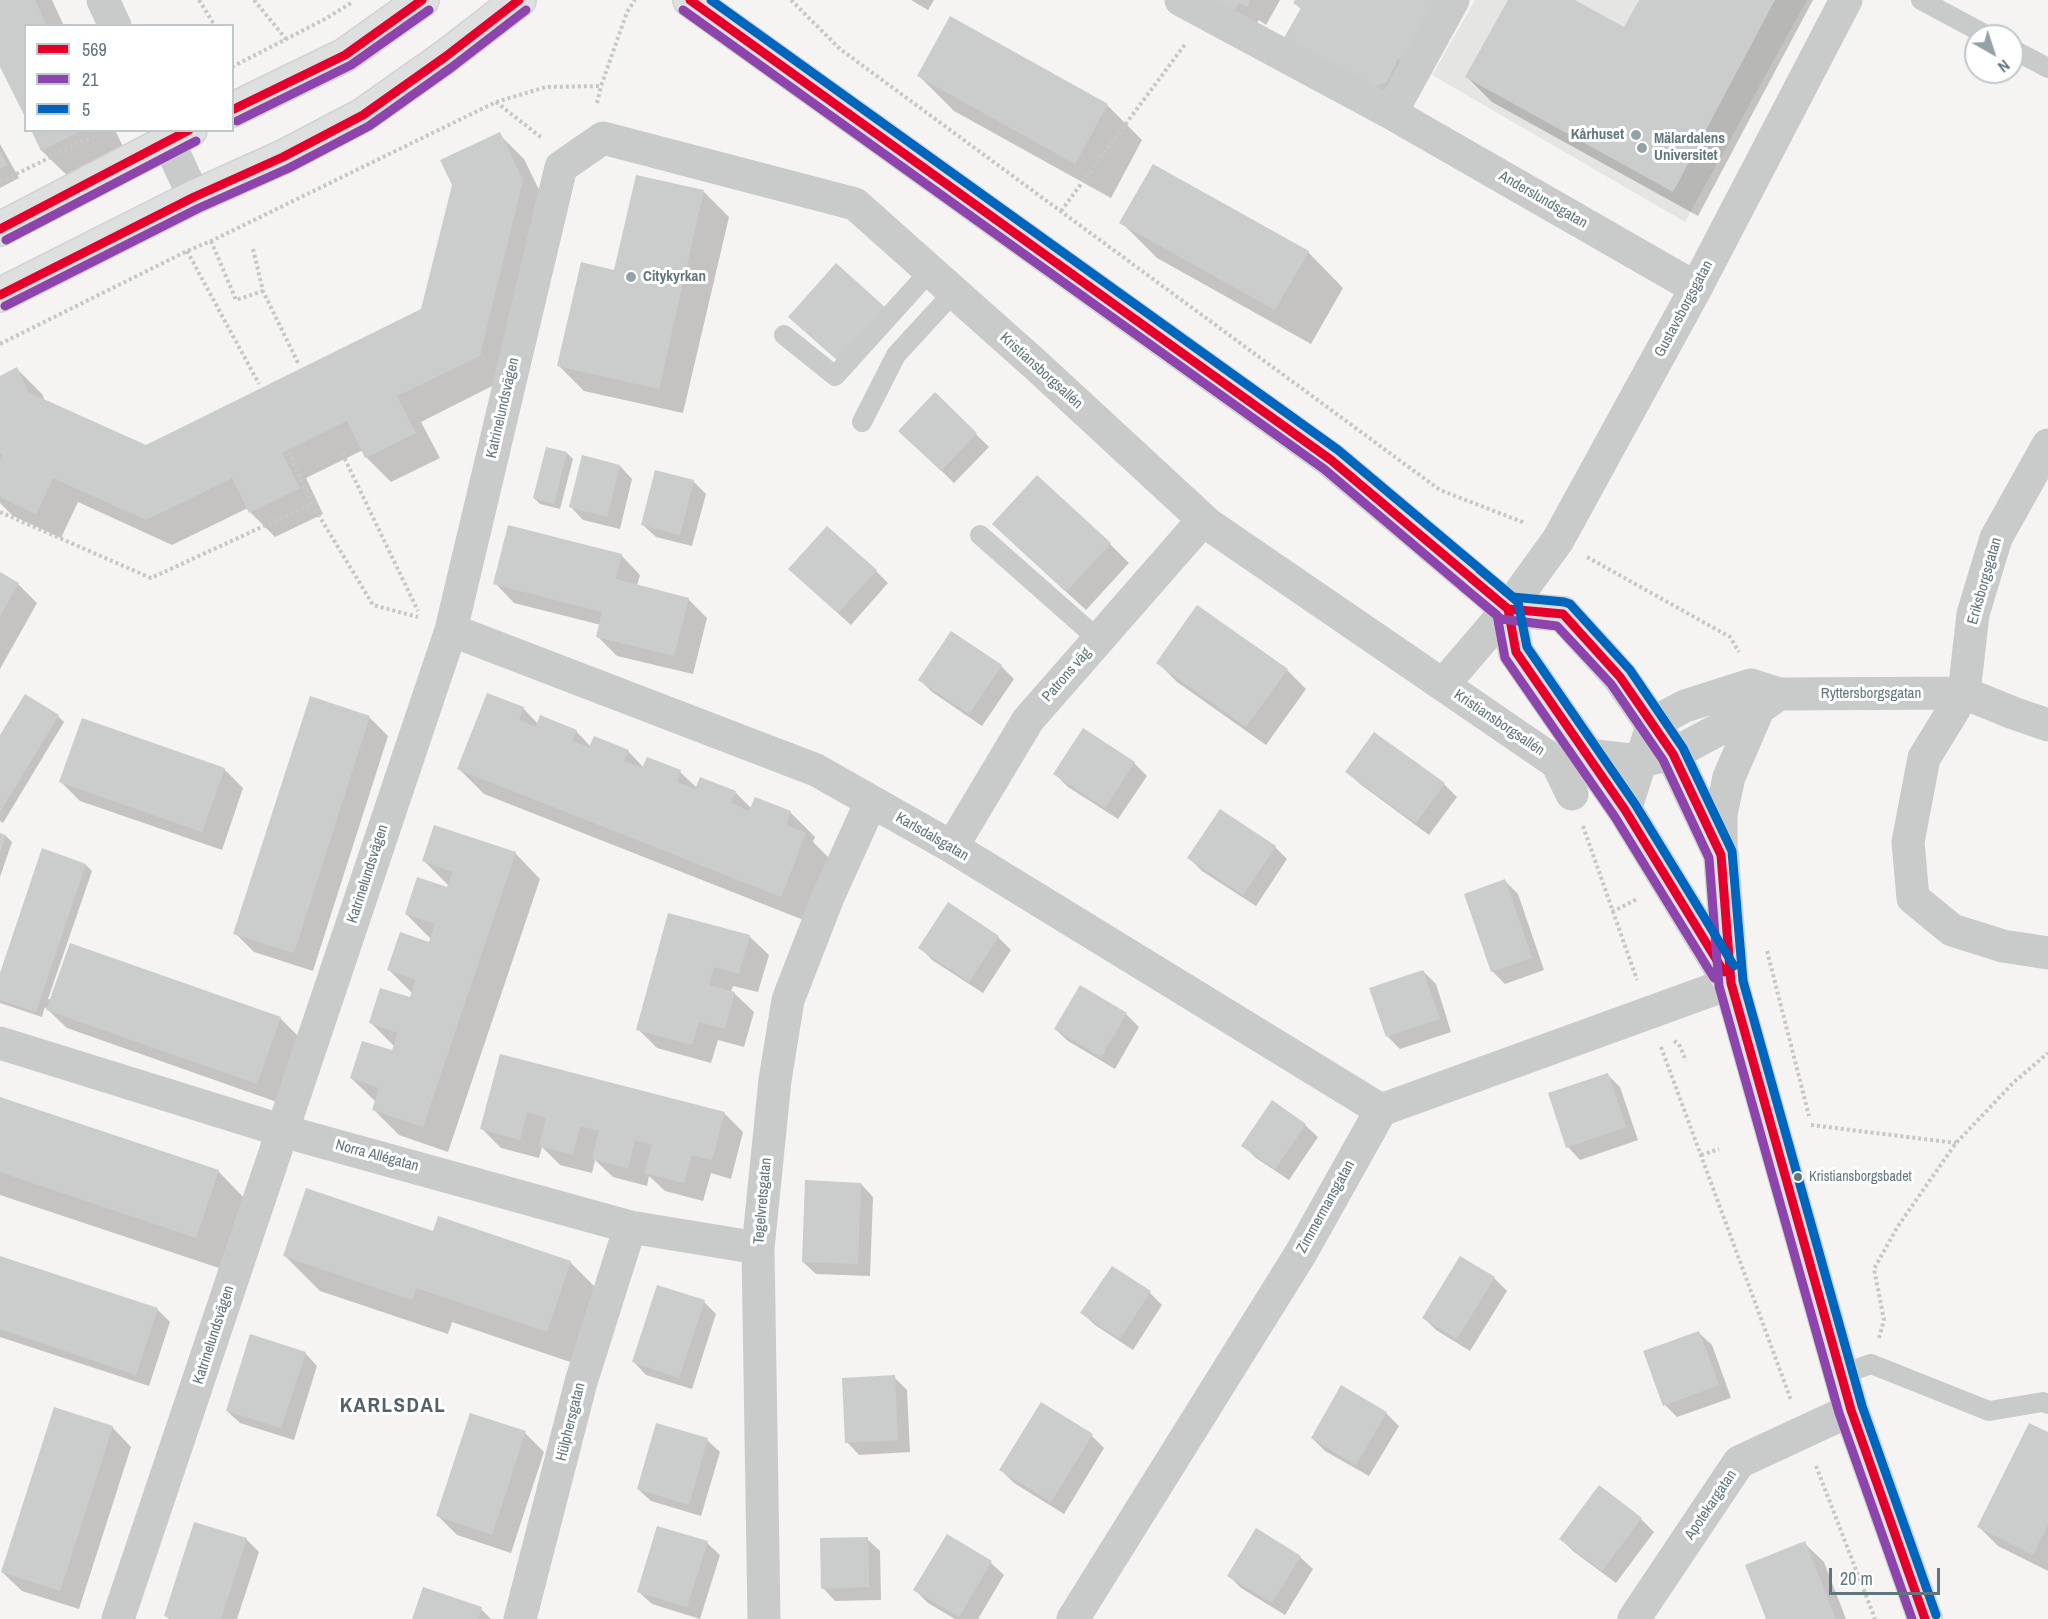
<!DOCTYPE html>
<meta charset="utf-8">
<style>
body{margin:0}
#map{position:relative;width:2048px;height:1619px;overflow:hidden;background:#f5f4f3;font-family:"Archivo Narrow",sans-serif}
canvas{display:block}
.legend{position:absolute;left:24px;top:24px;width:210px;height:108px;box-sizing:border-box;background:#fff;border:2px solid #bfc8cb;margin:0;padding:8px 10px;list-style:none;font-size:18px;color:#60767d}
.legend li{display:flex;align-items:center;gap:12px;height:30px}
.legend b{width:30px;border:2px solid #bfc8cb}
.north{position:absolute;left:1964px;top:24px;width:60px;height:60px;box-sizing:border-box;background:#fff;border:2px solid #bfc8cb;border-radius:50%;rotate:141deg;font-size:16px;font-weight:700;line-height:24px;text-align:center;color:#60767d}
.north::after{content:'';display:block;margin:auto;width:21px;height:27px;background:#94a2a6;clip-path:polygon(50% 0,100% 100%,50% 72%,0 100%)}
.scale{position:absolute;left:1829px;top:1568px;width:111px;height:27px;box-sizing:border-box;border:3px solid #60767d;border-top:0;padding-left:8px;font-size:18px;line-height:21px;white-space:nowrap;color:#60767d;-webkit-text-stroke:4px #fff;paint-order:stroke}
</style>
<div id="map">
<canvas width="2048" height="1619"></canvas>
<ul class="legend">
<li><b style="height:8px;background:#e4002b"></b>569</li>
<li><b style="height:8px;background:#8e44ad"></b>21</li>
<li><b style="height:8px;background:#0065bd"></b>5</li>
</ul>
<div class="north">N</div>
<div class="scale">20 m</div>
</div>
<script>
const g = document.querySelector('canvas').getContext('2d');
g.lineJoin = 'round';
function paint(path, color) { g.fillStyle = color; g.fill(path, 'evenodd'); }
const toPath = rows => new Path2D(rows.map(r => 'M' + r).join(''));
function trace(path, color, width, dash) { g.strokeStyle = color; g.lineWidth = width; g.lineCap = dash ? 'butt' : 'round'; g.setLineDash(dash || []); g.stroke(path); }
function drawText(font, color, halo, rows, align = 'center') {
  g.font = font + ' "Archivo Narrow",sans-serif'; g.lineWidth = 6; g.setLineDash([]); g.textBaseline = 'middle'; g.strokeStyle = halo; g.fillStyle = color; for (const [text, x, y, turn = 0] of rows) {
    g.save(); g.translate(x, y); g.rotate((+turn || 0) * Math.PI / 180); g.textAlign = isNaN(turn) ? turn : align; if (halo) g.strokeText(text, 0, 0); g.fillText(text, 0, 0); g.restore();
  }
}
const built = toPath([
 [1475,0,1807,0,1685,222,1432,75]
]);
const shadow = toPath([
 [0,0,52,0,64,26,26,26,0,64],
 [911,0,934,0,928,10],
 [1197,0,1280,0,1266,25,1259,20,1252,31],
 [1297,0,1450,0,1394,106,1295,3],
 [1509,0,1571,0,1625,29,1641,0,1813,0,1698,216,1492,102,1467,77],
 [919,76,1107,105,1142,140,1111,198,954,111],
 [33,130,115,130,129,159,78,186,42,151],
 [499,134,524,159,547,206,504,380,421,422,440,458,391,482,366,457,363,450,306,478,323,514,275,537,250,512,248,508,172,545,78,502,61,538,13,516,0,503,0,377,17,369,42,394,45,401,146,447,422,310],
 [0,144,19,178,0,188],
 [637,176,704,192,729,217,683,413,584,391,559,366,615,272],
 [1121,222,1308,252,1343,288,1311,344,1157,258],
 [935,394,989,447,954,483,913,443],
 [567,453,573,459,560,509,540,504,534,498],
 [583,457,620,466,632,479,620,529,583,520,571,507],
 [693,481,706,494,692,546,656,537,643,525],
 [1013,543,1110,544,1129,563,1086,610],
 [621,555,640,575,637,586,688,599,707,618,693,674,617,656,598,637,601,625,514,603,495,583],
 [876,571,888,583,851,625,803,582],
 [0,574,18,584,37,603,0,669],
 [951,633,1001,666,1014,679,982,726,932,692,920,680],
 [1158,663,1287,670,1306,689,1266,745,1177,682],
 [523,708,538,724,576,731,591,747,628,751,644,768,680,772,697,788,735,792,752,809,790,812,815,837,813,842,830,859,806,921,484,794,459,769],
 [58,716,64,722,3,823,0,821,0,738],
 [369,717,388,736,313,971,254,952,235,933],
 [1134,763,1147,776,1118,819,1068,787,1055,774],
 [224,769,243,788,222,850,80,801,61,782],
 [1347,772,1444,784,1457,797,1429,835,1360,784],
 [0,834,6,836,12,842,0,877],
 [1275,847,1287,859,1256,906,1202,871,1189,858],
 [515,853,540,879,448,1152,399,1135,374,1110,376,1102,351,1078,393,1052,395,1047,370,1022,411,999,413,994,389,970,430,944,431,939,406,914,448,889,449,886,424,861],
 [86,865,92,871,48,999,280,1018,299,1037,277,1102,67,1028,45,1007,42,1017,0,1003,0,978],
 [1505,881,1518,894,1544,970,1505,984,1492,971],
 [948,904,999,938,1011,950,983,993,932,960,920,947],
 [749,936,769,955,758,992,733,986,731,992,734,993,754,1012,744,1047,718,1040,711,1063,657,1048,638,1029],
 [1423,971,1436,984,1451,1032,1400,1049,1388,1037,1371,989],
 [1081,987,1126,1014,1139,1027,1115,1069,1068,1041,1055,1029],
 [502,1056,724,1113,743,1132,731,1179,711,1173,703,1201,665,1191,649,1176,647,1186,613,1177,595,1160,592,1173,560,1165,542,1147,539,1158,501,1148,482,1129],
 [1607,1074,1620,1087,1638,1140,1580,1160,1568,1147],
 [0,1098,218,1171,253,1207,231,1272,0,1195],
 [1273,1102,1305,1125,1318,1137,1289,1180,1256,1158,1243,1146],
 [861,1184,873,1197,870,1276,816,1274,803,1262],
 [434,1233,570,1262,606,1298,582,1366,452,1322,448,1334,320,1291,285,1256],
 [0,1257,157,1309,170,1322,149,1386,0,1337],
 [1494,1278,1507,1291,1470,1351,1436,1330,1424,1318],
 [1150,1293,1162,1305,1133,1350,1095,1325,1082,1313],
 [704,1302,716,1314,692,1389,646,1375,634,1362],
 [1699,1333,1712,1345,1731,1398,1677,1417,1665,1405],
 [305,1353,317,1366,294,1440,240,1423,227,1411],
 [894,1377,907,1390,910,1452,859,1455,847,1442],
 [1386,1413,1399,1426,1369,1476,1325,1451,1312,1438],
 [112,1427,131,1447,79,1609,22,1591,2,1572],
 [525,1433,544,1452,511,1553,457,1535,438,1516],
 [2048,1434,2048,1571,1998,1546,1979,1527],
 [1092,1436,1104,1448,1064,1514,1014,1483,1001,1470],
 [707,1440,720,1452,701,1516,651,1501,638,1489],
 [1599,1487,1641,1519,1654,1532,1616,1583,1573,1551,1561,1539],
 [947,1536,991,1563,1004,1575,978,1619,955,1619,928,1603,915,1590],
 [246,1539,259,1552,237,1619,169,1619,166,1616],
 [867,1539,880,1551,881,1600,835,1601,823,1588],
 [707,1543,720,1555,700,1619,652,1604,639,1592],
 [1804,1543,1824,1562,1846,1619,1767,1619],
 [1300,1557,1313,1569,1285,1615,1241,1588,1229,1576],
 [481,1609,491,1619,414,1619]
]);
const building = toPath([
 [0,0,35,0,47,26,26,26,26,119,0,67],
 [1209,0,1250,0,1247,7,1239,2,1233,13],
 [1295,0,1440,0,1405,62,1398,58,1387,82,1374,87,1281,43,1301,8,1293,3],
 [1508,0,1575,0,1624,27,1639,0,1775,0,1673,192,1465,77],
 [950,16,1108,104,1075,164,917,76],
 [31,130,82,130,41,151],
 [500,132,523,180,480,356,397,396,416,433,365,458,347,421,282,453,300,488,249,513,232,478,146,520,53,478,36,514,0,497,0,461,3,455,0,454,0,376,17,367,28,392,146,445,421,309,452,185,440,160],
 [0,151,7,165,0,169],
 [1153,164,1309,251,1275,310,1119,223],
 [636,175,704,190,659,389,557,366,581,262,614,270],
 [836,263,886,308,838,361,788,317],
 [935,392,977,433,941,471,898,431],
 [546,447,567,452,554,504,533,498],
 [582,455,620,465,607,517,569,507],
 [655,470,694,480,680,535,641,525],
 [1037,475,1111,543,1066,592,992,524],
 [508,525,622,554,616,579,689,598,674,656,596,637,602,612,493,584],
 [827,526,877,570,838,613,788,569],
 [0,572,19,583,0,616],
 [1197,605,1288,669,1246,727,1156,663],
 [951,631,1002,665,969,714,918,680],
 [487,693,524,707,519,720,536,727,540,715,577,730,572,741,589,747,594,736,629,750,624,761,642,768,647,757,681,770,677,782,695,789,700,777,736,791,731,803,749,811,755,797,791,811,786,825,806,833,781,897,457,769],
 [25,694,59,715,0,812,0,735],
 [310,696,370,716,294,953,233,934],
 [82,718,225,768,202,832,59,782],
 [1083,728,1135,762,1105,808,1053,774],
 [1374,732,1445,783,1416,823,1345,772],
 [1220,809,1276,846,1243,895,1187,858],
 [434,825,516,852,423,1127,372,1110,379,1088,350,1078,362,1041,392,1050,398,1033,369,1023,380,988,410,997,416,980,387,970,400,932,429,942,435,924,405,914,417,877,447,887,453,872,422,861],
 [0,833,6,835,0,853],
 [42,848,86,864,36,1012,0,1000,0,973],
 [1505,879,1532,958,1491,972,1464,894],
 [948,902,999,936,969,982,918,948],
 [668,913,750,935,739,974,714,967,709,985,735,992,725,1029,699,1022,692,1045,636,1030],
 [70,943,281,1017,257,1084,46,1010],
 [1423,970,1440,1019,1386,1037,1369,988],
 [1080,985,1127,1013,1101,1057,1054,1029],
 [500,1054,725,1112,712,1160,692,1155,684,1183,644,1173,652,1145,635,1140,628,1168,592,1159,599,1131,580,1126,573,1155,539,1146,546,1118,527,1112,520,1140,480,1129],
 [1608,1073,1626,1127,1566,1148,1548,1093],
 [0,1097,219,1170,196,1238,0,1172],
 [1272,1100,1306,1124,1275,1169,1241,1146],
 [805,1180,861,1183,858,1264,802,1262],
 [306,1188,433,1231,438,1216,571,1261,547,1332,416,1288,412,1300,283,1256],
 [0,1256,158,1308,136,1375,0,1329],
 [1460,1256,1495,1277,1457,1339,1422,1318],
 [1112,1266,1151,1291,1120,1339,1080,1313],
 [657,1285,705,1300,679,1378,632,1362],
 [1699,1331,1719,1385,1663,1406,1643,1351],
 [250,1334,306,1352,281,1428,226,1411],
 [895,1375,898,1440,845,1443,842,1378],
 [1341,1385,1387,1412,1356,1465,1311,1438],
 [1041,1402,1093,1434,1051,1502,999,1470],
 [54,1407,113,1426,60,1591,1,1572],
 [470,1413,526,1431,492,1535,436,1516],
 [656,1423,708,1438,689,1505,637,1489],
 [2029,1423,2048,1432,2048,1525,2033,1555,1977,1527],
 [1599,1485,1642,1518,1602,1571,1559,1539],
 [194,1522,247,1538,221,1619,172,1619,164,1616],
 [657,1526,708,1541,687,1607,637,1592],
 [1256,1528,1301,1556,1272,1603,1227,1576],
 [947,1534,992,1561,959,1617,913,1590],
 [868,1537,869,1587,821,1589,820,1538],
 [1805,1541,1836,1619,1766,1619,1745,1565],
 [423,1587,482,1607,478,1619,412,1619]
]);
const path = toPath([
 [199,0,215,26],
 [254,0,286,39],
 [791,0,840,49,1440,490,1525,523],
 [232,67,325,19,351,3],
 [496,102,542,138],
 [597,103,601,86],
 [0,182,96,135],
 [1061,211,1186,43],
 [211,241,236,300,263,291],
 [253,249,263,291,299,365],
 [187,251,259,384],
 [0,344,187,251,211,241,496,102,546,87,601,86,627,12,635,0],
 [289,452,312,504],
 [342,453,418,611],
 [0,512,151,578,312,504,373,605,418,617],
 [1587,557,1730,637,1739,652],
 [1583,826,1637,980],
 [1612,912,1637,899],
 [1767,951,1809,1116],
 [1674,1041,1679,1044,1686,1061],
 [1661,1047,1791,1400],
 [1811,1125,1956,1143],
 [1701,1155,1719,1149],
 [1879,1338,1884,1320,1874,1269,1898,1226,1956,1143,2014,1082,2048,1053],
 [1816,1466,1875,1619]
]);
const lane = toPath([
 [1921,0,1988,36],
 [2012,49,2048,68],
 [784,335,835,376,930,271],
 [862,422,896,355,954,292],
 [980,535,1098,639],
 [1840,1375,1871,1364,1989,1411,2043,1402,2048,1404]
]);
const street = toPath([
 [103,0,115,26],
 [1181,0,1391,113,1453,0],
 [1391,113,1696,288],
 [163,130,194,197],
 [2048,445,1996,538,1973,614,1964,693,1924,758,1908,842,1913,898,1952,930,2003,946,2048,953],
 [451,630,816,770,952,847,1381,1110],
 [1443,685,1508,609,1558,540,1696,288,1846,0],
 [1587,755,1639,761,1673,754,1759,708,1779,694],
 [1625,810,1653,723,1685,706,1751,685,1779,694,1964,693,2013,713,2048,725],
 [952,847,1028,720,1203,520],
 [1721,855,1721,814,1729,777,1759,708],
 [0,1043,283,1131,630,1227,758,1248],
 [118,1619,451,630,561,167,603,138,855,204,1037,366,1208,524,1557,763,1572,794],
 [520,1619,581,1382,630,1227],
 [764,1619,758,1248,775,1080,788,1000,828,897,871,802],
 [1073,1619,1301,1253,1381,1110,1731,983],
 [1634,1619,1739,1462,1851,1410]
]);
const secondary = toPath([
 [690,0,1331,460,1508,609,1563,614,1620,677,1673,754,1721,855,1731,983,1851,1410,1925,1619],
 [232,110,345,55,422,0],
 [0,229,190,130],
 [0,295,194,197,283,157,363,115,445,57,519,0],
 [1508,609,1516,652,1625,810,1728,979]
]);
const bus1 = toPath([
 [690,0,1331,460,1508,609,1563,614,1620,677,1673,754,1721,855,1731,983,1851,1410,1925,1619],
 [232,110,345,55,422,0],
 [0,229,189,130],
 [0,295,194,197,283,157,363,115,445,57,519,0],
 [1471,578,1508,609,1516,652,1625,810,1724,972]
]);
const bus2 = toPath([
 [683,10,1324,469,1501,619,1557,626,1611,684,1663,760,1709,858,1719,986,1839,1413,1912,1619],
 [237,121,351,65,429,10],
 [6,240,196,141],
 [5,306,199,208,289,168,369,126,452,67,526,10],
 [1463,587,1497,615,1505,658,1615,817,1714,978]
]);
const bus3 = toPath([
 [711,0,1338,450,1513,597,1564,602,1570,604,1630,670,1683,748,1732,851,1743,981,1862,1406,1936,1615],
 [1479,569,1518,602,1527,647,1635,804,1734,966]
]);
const markers = [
 [1636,135,6,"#94a2a6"],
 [1642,148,6,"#94a2a6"],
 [631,277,6,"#94a2a6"],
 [1798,1177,5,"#60767d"]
];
const busNames = [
 ["Kristiansborgsbadet",1809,1177]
];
const poiNames = [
 ["Kårhuset",1624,135,"right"],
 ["Mälardalens",1654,139],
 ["Universitet",1654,156],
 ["Citykyrkan",643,277]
];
const streetNames = [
 ["Anderslundsgatan",1543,200,30],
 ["Gustavsborgsgatan",1684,309,-62],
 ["Kristiansborgsallén",1041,371,42],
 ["Katrinelundsvägen",503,408,-77],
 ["Eriksborgsgatan",1985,581,-74],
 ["Patrons väg",1067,675,-49],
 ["Ryttersborgsgatan",1871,694],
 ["Kristiansborgsallén",1499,723,34],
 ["Karlsdalsgatan",932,837,30],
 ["Katrinelundsvägen",368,874,-72],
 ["Norra Allégatan",377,1156,15],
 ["Tegelvretsgatan",763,1201,-85],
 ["Zimmermansgatan",1326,1207,-61],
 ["Katrinelundsvägen",214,1335,-72],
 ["Hülphersgatan",571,1422,-76],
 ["Apotekargatan",1711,1505,-56]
];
const districtNames = [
 ["KARLSDAL",393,1406]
];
paint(built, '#e5e6e4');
paint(shadow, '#0003');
paint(building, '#cbcccc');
trace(secondary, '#d1d2d3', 36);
trace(path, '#c6c8c8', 4, [3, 3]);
trace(lane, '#c9caca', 20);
trace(street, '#c9caca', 33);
trace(secondary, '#dedfdf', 33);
trace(bus1, '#e4002b', 9);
trace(bus2, '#8e44ad', 9);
trace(bus3, '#0065bd', 9);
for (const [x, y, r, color] of markers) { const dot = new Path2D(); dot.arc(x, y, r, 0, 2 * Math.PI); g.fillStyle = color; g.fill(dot); trace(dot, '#fff', 2); }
drawText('14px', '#60767d', '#fff', busNames, 'left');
drawText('bold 15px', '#60767d', '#fff', poiNames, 'left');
drawText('15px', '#60767d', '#fff', streetNames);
g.letterSpacing = '1.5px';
drawText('bold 21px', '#526268', '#fff', districtNames);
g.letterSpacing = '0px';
</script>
